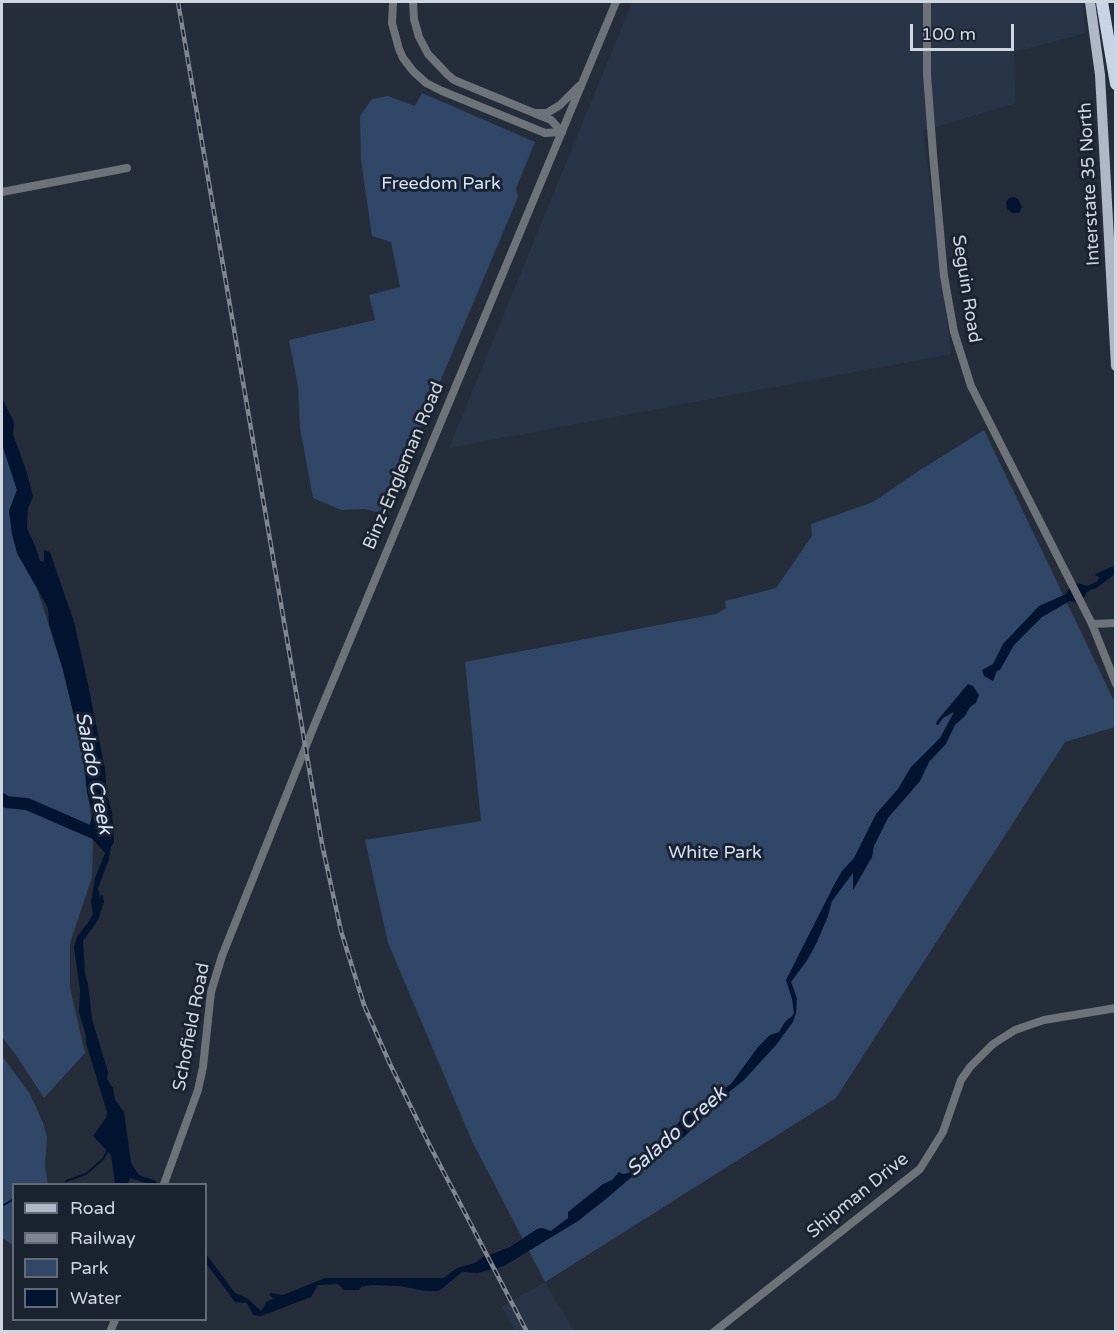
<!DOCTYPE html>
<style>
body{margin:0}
#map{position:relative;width:1117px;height:1333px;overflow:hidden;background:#252d3a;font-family:"Varela Round",sans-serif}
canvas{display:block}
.frame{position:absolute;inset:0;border:3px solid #d0d6df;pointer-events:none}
.legend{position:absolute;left:12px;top:1183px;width:195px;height:138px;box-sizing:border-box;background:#1b2330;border:2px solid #636b76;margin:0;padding:8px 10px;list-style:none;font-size:18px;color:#d0d6df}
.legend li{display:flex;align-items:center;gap:12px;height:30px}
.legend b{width:30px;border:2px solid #636b76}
.scale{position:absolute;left:910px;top:24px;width:104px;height:27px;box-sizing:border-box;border:3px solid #d0d6df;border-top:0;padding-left:8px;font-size:18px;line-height:21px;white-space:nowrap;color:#d0d6df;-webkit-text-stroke:4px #1b2330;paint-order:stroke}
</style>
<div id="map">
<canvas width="1117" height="1333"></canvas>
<div class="frame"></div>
<ul class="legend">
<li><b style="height:8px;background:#aeb8c6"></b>Road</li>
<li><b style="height:8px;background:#808792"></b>Railway</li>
<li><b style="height:16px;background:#314768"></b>Park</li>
<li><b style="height:16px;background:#031431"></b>Water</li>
</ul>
<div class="scale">100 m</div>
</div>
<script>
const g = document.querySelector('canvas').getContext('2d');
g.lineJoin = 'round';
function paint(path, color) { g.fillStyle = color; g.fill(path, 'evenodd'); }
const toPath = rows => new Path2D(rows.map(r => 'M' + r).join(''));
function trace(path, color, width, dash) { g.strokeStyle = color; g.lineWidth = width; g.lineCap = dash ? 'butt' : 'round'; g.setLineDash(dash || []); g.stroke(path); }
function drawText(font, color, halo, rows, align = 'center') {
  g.font = font + ' "Varela Round",sans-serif'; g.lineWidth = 6; g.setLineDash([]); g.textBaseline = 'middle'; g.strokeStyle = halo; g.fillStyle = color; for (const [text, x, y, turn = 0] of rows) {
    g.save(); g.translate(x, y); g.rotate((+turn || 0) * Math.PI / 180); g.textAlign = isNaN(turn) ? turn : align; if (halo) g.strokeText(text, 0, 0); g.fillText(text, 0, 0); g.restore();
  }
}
const built = toPath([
 [632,2,1082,2,1086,33,1014,52,1016,103,923,131,951,354,449,448],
 [545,1282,574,1331,515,1331,502,1306]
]);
const green = toPath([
 [422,93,535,142,516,188,518,197,384,514,365,509,341,510,313,498,300,428,298,386,289,340,375,320,369,295,400,287,391,242,372,236,361,160,360,116,372,99,388,96,415,106],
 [984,430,1115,703,1115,727,1065,742,836,1098,545,1282,472,1141,388,943,365,840,481,821,465,662,716,614,726,608,725,601,776,588,812,536,811,524,873,502,917,472],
 [2,444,17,490,9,511,17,553,37,588,63,670,83,753,93,834,92,877,70,943,70,988,85,1053,44,1098,16,1055,2,1037],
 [2,1056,30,1094,43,1123,47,1137,45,1166,48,1184,14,1184,13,1245,2,1238]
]);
const water = toPath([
 [1013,197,1018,199,1022,207,1019,213,1012,213,1007,209,1006,202,1009,198],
 [2,398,14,422,13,434,27,473,33,497,28,508,27,528,36,548,40,561,44,562,44,550,50,552,74,622,88,684,105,769,107,796,112,812,114,842,111,847,109,859,98,888,100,896,103,895,104,902,98,920,83,941,85,974,88,984,92,1019,108,1072,107,1079,113,1088,115,1100,124,1112,131,1163,139,1175,156,1181,157,1184,149,1184,130,1178,128,1184,115,1184,111,1155,93,1136,106,1118,107,1112,86,1043,86,1036,79,1012,80,990,74,947,77,937,87,924,93,914,91,902,95,878,105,853,90,836,90,824,93,813,87,793,83,753,63,670,49,624,48,608,17,553,12,534,9,511,17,490,2,444],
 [1113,566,1115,567,1115,574,1095,589,1092,589,1086,593,1085,597,1077,602,1070,601,1042,617,1014,645,1000,670,997,671,993,681,984,676,982,670,993,664,1003,644,1039,606,1066,594,1070,587,1078,583,1087,586,1098,581,1099,577,1095,575,1096,574],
 [968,684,973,686,979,695,976,703,970,707,965,716,955,725,946,744,929,762,920,781,888,818,874,846,872,857,853,890,853,873,832,901,828,916,817,942,808,959,791,982,797,998,796,1013,793,1022,776,1045,744,1080,723,1097,684,1137,670,1144,606,1199,578,1221,504,1266,478,1273,462,1272,439,1291,426,1291,399,1286,371,1285,361,1287,359,1290,344,1290,338,1284,318,1285,311,1297,261,1316,253,1315,247,1303,235,1302,206,1263,206,1254,235,1293,247,1298,261,1311,267,1301,274,1299,269,1295,271,1293,283,1295,325,1278,444,1278,457,1268,475,1263,485,1255,492,1254,510,1247,537,1229,542,1228,551,1231,568,1218,568,1212,603,1184,612,1180,619,1172,623,1174,629,1173,633,1163,671,1131,688,1112,700,1114,704,1111,716,1094,731,1084,758,1047,770,1035,779,1032,785,1022,792,1016,794,1013,792,999,786,980,834,885,842,871,854,858,876,814,898,789,911,767,940,738,954,712,943,718,938,725,936,724,937,721]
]);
const stream = toPath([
 [66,1181,86,1174,103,1159,108,1150],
 [2,1206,14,1199]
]);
const river = toPath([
 [2,799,6,802,27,804,103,837]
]);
const minor = toPath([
 [393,2,392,23,399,49,403,58,413,71,426,83,442,91,545,133,562,132],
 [413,2,414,19,419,37,428,54,447,74,454,80,551,120,562,132],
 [927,2,927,74,933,154,944,276,954,332,971,386,1092,624,1116,684],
 [536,113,547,113,560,105,579,86],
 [2,192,127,168],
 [1092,624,1116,623],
 [164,1184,198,1090,203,1067,211,992,222,956,314,726,616,2],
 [110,1332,115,1320],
 [714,1332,920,1169,943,1132,961,1080,970,1067,993,1044,1015,1030,1044,1020,1116,1008]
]);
const major = toPath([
 [1090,2,1100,75,1116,366]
]);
const highway = toPath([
 [1102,2,1116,84]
]);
const rail = toPath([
 [178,2,322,844,341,931,364,1005,390,1064,428,1142,527,1332]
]);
const parkNames = [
 ["Freedom Park",441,184],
 ["White Park",715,853]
];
const streetNames = [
 ["Interstate 35 North",1090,184,-93],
 ["Seguin Road",966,289,81],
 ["Binz-Engleman Road",404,466,-67],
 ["Schofield Road",192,1027,-79],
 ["Shipman Drive",858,1196,-39]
];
const waterNames = [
 ["Salado Creek",93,773,79],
 ["Salado Creek",677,1132,-41]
];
paint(built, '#283447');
paint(green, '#314768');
paint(water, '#031431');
trace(stream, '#031431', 2);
trace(river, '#031431', 12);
trace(minor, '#6e7279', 8);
trace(major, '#aeb8c6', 10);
trace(highway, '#c8d3e5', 12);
trace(rail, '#808792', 4.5);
trace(rail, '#1b2330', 2, [7]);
drawText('18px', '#d2e2fa', '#1b2330', parkNames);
drawText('18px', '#d0d6df', '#1b2330', streetNames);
drawText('italic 20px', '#d3e3fb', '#1b2330', waterNames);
</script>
